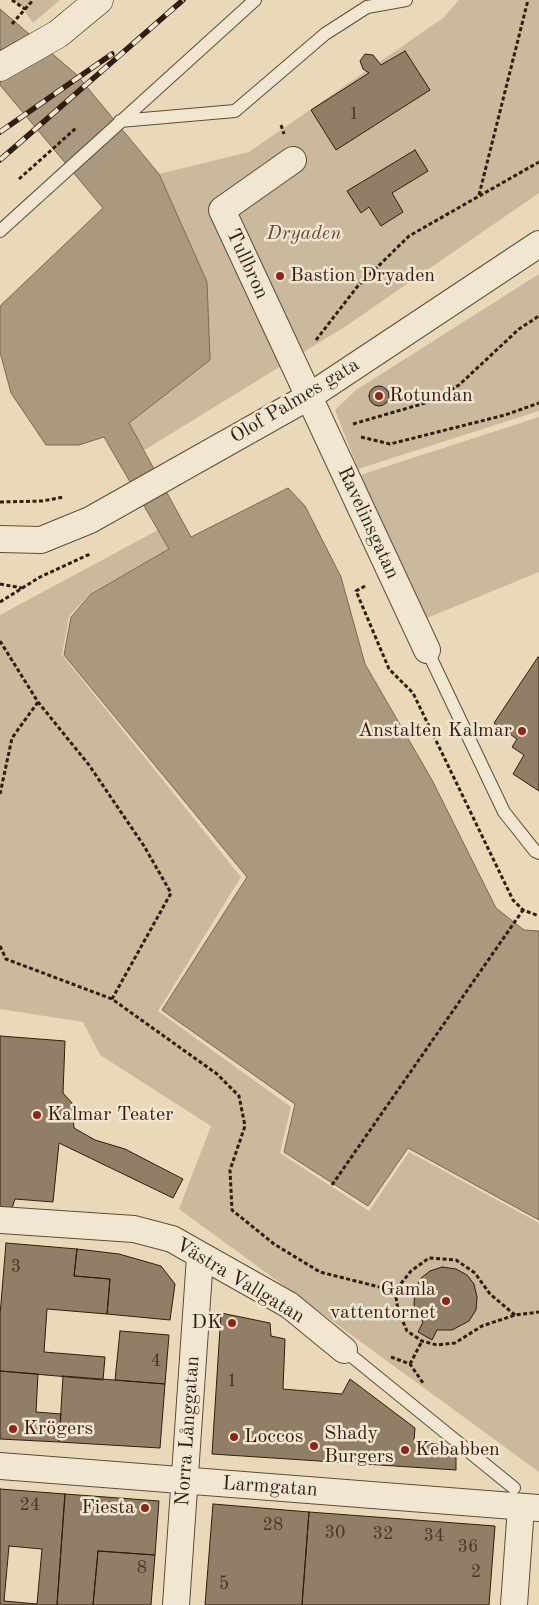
<!DOCTYPE html>
<meta charset="utf-8">
<style>
body{margin:0}
canvas{display:block;background:#e9d9b9}
</style>
<canvas width="539" height="1605"></canvas>
<script>
const g = document.querySelector('canvas').getContext('2d');
g.lineJoin = 'round';
function paint(path, color) { g.fillStyle = color; g.fill(path, 'evenodd'); }
const toPath = rows => new Path2D(rows.map(r => 'M' + r).join(''));
function trace(path, color, width, dash) { g.strokeStyle = color; g.lineWidth = width; g.lineCap = dash ? 'butt' : 'round'; g.setLineDash(dash || []); g.stroke(path); }
function drawText(font, color, halo, rows, align = 'center') {
  g.font = font + ' "Old Standard TT",serif'; g.lineWidth = 5; g.setLineDash([]); g.textBaseline = 'middle'; g.strokeStyle = halo; g.fillStyle = color; for (const [text, x, y, turn = 0] of rows) {
    g.save(); g.translate(x, y); g.rotate((+turn || 0) * Math.PI / 180); g.textAlign = isNaN(turn) ? turn : align; if (halo) g.strokeText(text, 0, 0); g.fillText(text, 0, 0); g.restore();
  }
}
const green = toPath([
 [14,0,60,0,33,23,22,7],
 [459,0,539,0,539,193,346,326,143,451,129,423,210,360,207,282,159,174,249,152,443,18],
 [539,274,539,411,358,469,335,410,356,390],
 [539,417,539,572,427,618,357,476],
 [158,530,169,549,91,593,69,616,62,655,241,877,158,1011,291,1107,280,1153,369,1211,409,1152,539,1223,539,1472,179,1209,211,1126,100,1055,83,1022,0,1009,0,615]
]);
const water = toPath([
 [0,9,77,75,159,174,207,282,210,360,129,423,191,537,288,488,305,506,341,577,365,664,432,780,496,908,524,930,539,931,539,1220,408,1148,368,1206,284,1152,295,1104,162,1010,247,877,64,655,71,617,91,594,169,549,104,437,79,445,46,445,11,393,0,352,0,306,103,208,0,85,0,9]
]);
const building = toPath([
 [405,51,430,90,336,150,311,110,369,73,363,69,360,61,365,54,373,55,381,65,405,51],
 [415,150,428,171,392,193,403,212,381,226,369,207,361,213,347,191,415,150],
 '369 396a10 10 0 1 1 20 0a10 10 0 1 1-20 0Z',
 [538,657,539,658,539,791,513,774,524,755,512,747,517,739,494,723,538,657],
 [0,1036,65,1041,63,1093,72,1103,74,1128,95,1140,125,1149,183,1179,173,1198,59,1143,53,1202,15,1199,12,1208,0,1207,0,1036],
 [6,1243,77,1249,74,1276,110,1279,107,1314,47,1309,44,1352,105,1357,103,1380,0,1371,0,1315,6,1243],
 [77,1249,119,1254,161,1266,175,1284,170,1320,107,1314,110,1279,74,1276,77,1249],
 [442,1267,456,1269,467,1275,474,1284,477,1297,476,1310,469,1321,452,1330,437,1330,432,1340,418,1332,423,1322,414,1305,415,1289,421,1278,430,1271,442,1267],
 [221,1313,270,1323,271,1336,285,1339,283,1389,342,1394,350,1379,415,1428,414,1441,437,1444,456,1455,456,1470,212,1454,221,1313],
 [120,1331,169,1335,165,1384,115,1380,120,1331],
 [0,1371,38,1374,36,1412,61,1414,59,1442,0,1439,0,1371],
 [63,1376,165,1384,160,1448,59,1442,63,1376],
 [0,1489,65,1494,57,1605,0,1605,0,1489],
 [9,1546,42,1549,37,1604,4,1601,9,1546],
 [65,1494,159,1501,155,1555,98,1551,93,1605,57,1605,65,1494],
 [213,1504,309,1512,302,1605,205,1605,213,1504],
 [309,1512,495,1526,489,1605,302,1605,309,1512],
 [98,1551,155,1555,151,1605,93,1605,98,1551]
]);
const path = toPath([
 [12,0,25,9],
 [12,24,33,0],
 [281,125,284,134],
 [19,179,76,128],
 [479,195,528,0],
 [316,340,357,287,409,236,539,162],
 [353,424,432,401,459,385,519,329,539,316],
 [361,437,390,444,505,415,539,403],
 [0,502,42,501,64,497],
 [0,584,22,588],
 [365,586,356,591,389,669,413,693,513,900,523,910,539,916],
 [0,602,40,577,90,554],
 [0,641,38,702,89,765,144,846,171,893,112,999,217,1074,239,1096,245,1126,230,1170,232,1210,274,1244,320,1272,395,1291],
 [0,794,12,738,38,702],
 [0,946,6,959,112,999],
 [332,1185,523,910],
 [515,1315,490,1294,475,1273,456,1260,429,1258,411,1271,395,1291,398,1310,407,1331,422,1341,437,1345,455,1343,482,1326,515,1315,539,1312],
 [391,1357,410,1364,423,1383],
 [410,1364,422,1341]
]);
const lane = toPath([
 [120,121,235,111,325,34,367,7,406,0],
 [0,231,255,0],
 [427,650,504,812,535,851,539,853],
 [344,1350,514,1488]
]);
const street = toPath([
 [293,160,222,210,427,650],
 [0,539,41,540,90,520,310,396,539,244],
 [0,1220,134,1229,172,1239,289,1305,344,1350],
 [0,1466,539,1508],
 [176,1605,200,1257],
 [514,1605,521,1507]
]);
const secondary = toPath([
 [0,67,58,34,99,0]
]);
const rail = toPath([
 [0,132,112,54],
 [0,160,183,0]
]);
const markers = [
 [280,276,5,"#8f2418"],
 [379,396,5,"#8f2418"],
 [522,731,5,"#8f2418"],
 [37,1115,5,"#8f2418"],
 [446,1301,5,"#8f2418"],
 [232,1323,5,"#8f2418"],
 [13,1429,5,"#8f2418"],
 [234,1437,5,"#8f2418"],
 [314,1446,5,"#8f2418"],
 [405,1450,5,"#8f2418"],
 [145,1508,5,"#8f2418"]
];
const numberNames = [
 ["1",354,114],
 ["3",16,1267],
 ["4",156,1361],
 ["1",232,1381],
 ["24",30,1505],
 ["28",273,1525],
 ["30",335,1533],
 ["32",383,1534],
 ["34",434,1536],
 ["36",468,1547],
 ["8",142,1568],
 ["2",476,1572],
 ["5",224,1584]
];
const parkNames = [
 ["Dryaden",304,234]
];
const streetNames = [
 ["Tullbron",247,264,65],
 ["Olof Palmes gata",295,401,-31],
 ["Ravelinsgatan",368,523,65],
 ["Västra Vallgatan",240,1281,31],
 ["Norra Långgatan",188,1431,-86],
 ["Larmgatan",270,1487,4]
];
const poiNames = [
 ["Bastion Dryaden",290,276],
 ["Rotundan",389,396],
 ["Anstalten Kalmar",512,731,"right"],
 ["Kalmar Teater",47,1115],
 ["Gamla",436,1290,"right"],
 ["vattentornet",436,1313,"right"],
 ["DK",222,1323,"right"],
 ["Krögers",23,1429],
 ["Shady",324,1434],
 ["Burgers",324,1457],
 ["Loccos",244,1437],
 ["Kebabben",415,1450],
 ["Fiesta",135,1508,"right"]
];
paint(green, '#cab99c');
paint(water, '#ab997f');
trace(water, '#7b6752', 1);
paint(building, '#917e67');
trace(building, '#321c0f', 1);
trace(lane, '#604b3a', 14);
trace(street, '#604b3a', 28);
trace(secondary, '#321c0f', 29);
trace(path, '#321c0f', 3, [4, 2.5]);
trace(lane, '#f1e6d2', 12);
trace(street, '#f1e6d2', 26);
trace(secondary, '#f1e6d2', 28);
trace(rail, '#321c0f', 5.5);
trace(rail, '#f1e6d2', 4, [11]);
for (const [x, y, r, color] of markers) { const dot = new Path2D(); dot.arc(x, y, r, 0, 2 * Math.PI); g.fillStyle = color; g.fill(dot); trace(dot, '#f1e6d2', 2); }
drawText('18px', '#4a3425', null, numberNames);
drawText('italic 20px', '#604b39', '#f1e6d2', parkNames);
drawText('20px', '#321c0f', '#f1e6d2', streetNames);
drawText('20px', '#321c0f', '#f1e6d2', poiNames, 'left');
</script>
